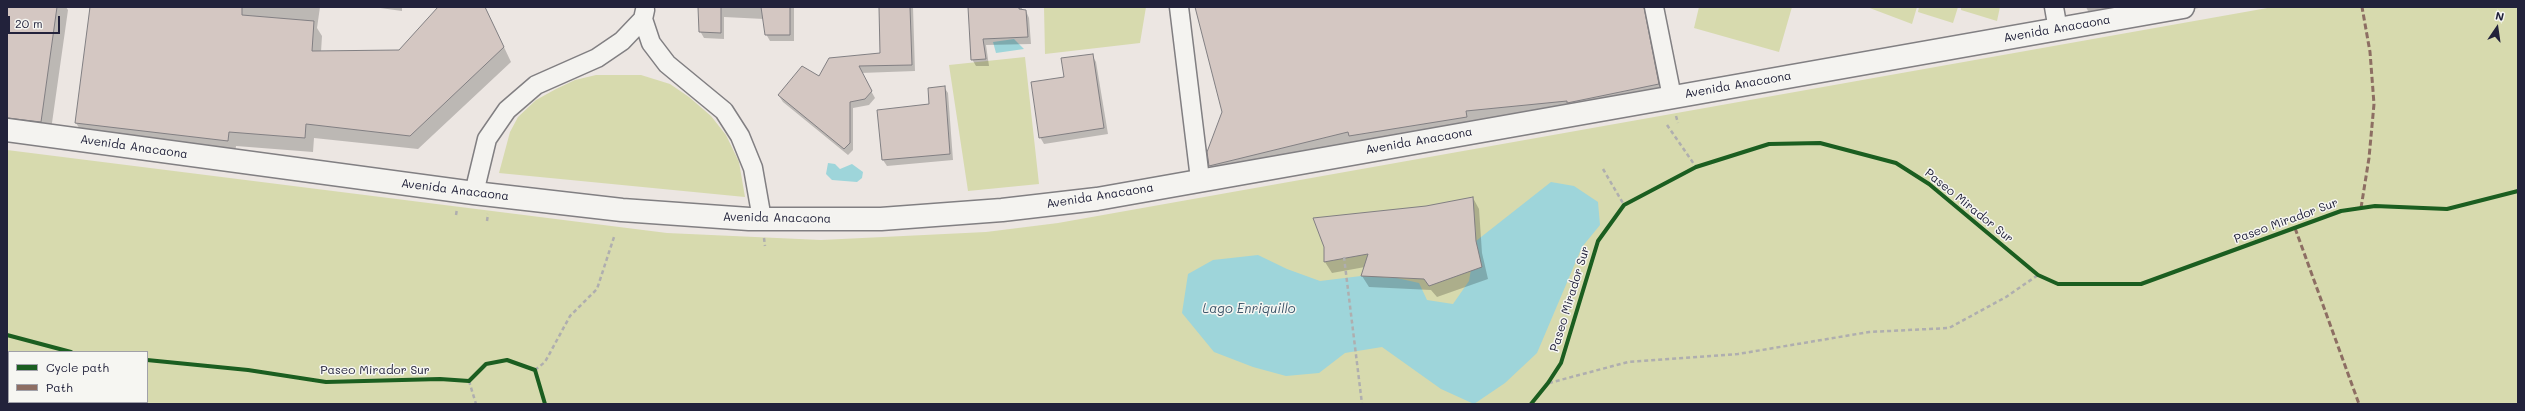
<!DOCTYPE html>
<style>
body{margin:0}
#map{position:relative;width:2525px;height:411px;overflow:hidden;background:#ece6e2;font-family:Mali,sans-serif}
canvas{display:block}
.frame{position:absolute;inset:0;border:8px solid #22223b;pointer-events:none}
.legend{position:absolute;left:8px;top:351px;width:140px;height:52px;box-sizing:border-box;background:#f6f6f2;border:1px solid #a1a1a9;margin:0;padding:5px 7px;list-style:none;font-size:12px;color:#22223b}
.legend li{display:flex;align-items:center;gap:8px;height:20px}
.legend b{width:20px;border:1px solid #a1a1a9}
.north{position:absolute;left:2477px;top:8px;width:40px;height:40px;-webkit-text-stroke:3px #f6f6f2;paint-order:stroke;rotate:13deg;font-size:11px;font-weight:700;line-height:16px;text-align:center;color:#22223b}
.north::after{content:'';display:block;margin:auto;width:14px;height:18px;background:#22223b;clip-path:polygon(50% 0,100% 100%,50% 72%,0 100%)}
.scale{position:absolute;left:8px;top:16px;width:52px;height:18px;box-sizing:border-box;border:2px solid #22223b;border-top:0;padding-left:5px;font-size:12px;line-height:14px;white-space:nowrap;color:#22223b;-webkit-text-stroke:3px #f6f6f2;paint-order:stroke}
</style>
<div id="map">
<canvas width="2525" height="411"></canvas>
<div class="frame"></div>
<ul class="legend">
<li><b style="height:5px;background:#1b5e20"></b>Cycle path</li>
<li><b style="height:5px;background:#8d6e63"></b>Path</li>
</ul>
<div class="north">N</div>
<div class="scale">20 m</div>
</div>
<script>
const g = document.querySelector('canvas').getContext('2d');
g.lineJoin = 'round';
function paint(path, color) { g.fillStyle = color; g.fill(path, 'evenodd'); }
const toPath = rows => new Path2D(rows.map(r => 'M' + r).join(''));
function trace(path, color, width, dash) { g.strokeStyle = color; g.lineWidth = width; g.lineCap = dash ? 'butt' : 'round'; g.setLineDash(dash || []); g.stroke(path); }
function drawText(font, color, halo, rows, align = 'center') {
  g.font = font + ' Mali,sans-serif'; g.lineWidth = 3; g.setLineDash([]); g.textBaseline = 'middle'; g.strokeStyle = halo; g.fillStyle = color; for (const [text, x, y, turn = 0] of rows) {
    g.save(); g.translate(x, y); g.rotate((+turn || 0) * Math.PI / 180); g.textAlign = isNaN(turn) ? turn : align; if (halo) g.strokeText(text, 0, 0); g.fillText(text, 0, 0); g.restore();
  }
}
const green = toPath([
 [1044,7,1146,7,1140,43,1045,54],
 [1699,7,1792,7,1779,52,1694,28],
 [1867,7,1917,7,1912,24],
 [1919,7,1958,7,1953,23,1918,12],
 [1961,7,2000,7,1997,21,1961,10],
 [2273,7,2518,7,2518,404,7,404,7,150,667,233,821,240,986,232,1058,223],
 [9,352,147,352,147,402,9,402],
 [1025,57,1039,184,968,191,949,65],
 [596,75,641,75,670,84,689,97,711,116,726,135,739,162,745,197,499,173,510,132,518,117,536,100,556,89,575,80]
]);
const water = toPath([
 [1014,39,1024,49,996,53,993,42],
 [828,163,835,164,840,169,852,164,863,172,862,178,857,182,832,180,826,174],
 [1551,182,1574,186,1598,202,1600,225,1582,247,1537,353,1505,383,1474,404,1441,389,1382,347,1345,353,1319,373,1286,376,1253,367,1214,352,1182,313,1188,274,1213,260,1258,255,1287,269,1320,281,1361,276,1397,278,1419,283,1427,300,1453,304,1469,281,1476,241]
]);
const shadow = toPath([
 [7,7,66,7,68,10,50,137,7,137],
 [91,7,320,7,317,28,322,36,321,52,400,51,439,7,485,7,511,62,418,149,314,138,313,152,236,146,235,155,85,137,76,123],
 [373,7,402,7,402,11],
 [699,7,794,7,794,41,770,41,766,34,764,19,724,17,724,39,704,38,700,31],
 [880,7,913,7,915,71,861,73,875,98,869,105,853,108,853,150,848,155,783,102,779,96,881,54],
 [969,7,1022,7,1022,11,1026,11,1029,18,1031,44,986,45,989,66,976,66,972,59],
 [1196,7,1657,7,1668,101,1220,183,1210,166,1208,152,1223,112],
 [2086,7,2204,7,2096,27],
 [1092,55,1096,62,1108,134,1044,144,1040,137,1066,78],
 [944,87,948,93,953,160,887,166,883,160],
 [1473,198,1479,209,1482,253,1488,279,1437,297,1431,290,1369,287,1362,276,1365,267,1332,273,1325,262]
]);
const building = toPath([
 [7,7,57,7,41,122,7,118,7,7],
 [90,7,242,7,242,15,314,21,312,51,399,50,438,7,485,7,504,47,410,136,306,124,305,138,229,132,228,141,75,123,90,7],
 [698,7,721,7,721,33,699,32,698,7],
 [761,7,790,7,790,35,765,35,761,7],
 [879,7,910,7,912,65,859,66,872,91,865,99,850,102,850,143,844,149,778,95,802,66,819,76,829,58,880,53,879,7],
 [968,7,1019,7,1019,9,1026,10,1028,37,983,39,986,59,971,60,968,7],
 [1195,7,1644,7,1659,84,1567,103,1567,101,1466,111,1467,117,1349,136,1348,132,1209,166,1207,152,1222,112,1195,7],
 [1093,54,1104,128,1039,138,1031,82,1064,77,1061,58,1093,54],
 [945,86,950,154,882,160,877,110,929,104,928,88,945,86],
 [1473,197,1476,241,1482,267,1429,286,1424,279,1361,276,1368,254,1324,262,1324,247,1313,218,1426,206,1473,197]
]);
const path = toPath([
 [1676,116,1678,123],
 [1667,125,1696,167],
 [1603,169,1624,205],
 [456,215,457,209],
 [487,221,488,214],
 [764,238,765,246],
 [1344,257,1362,404],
 [7,335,71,352],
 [147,360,248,370,326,382,440,379,469,381,486,364,507,360,535,370,545,404],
 [535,370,545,362,570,316,597,289,614,237],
 [469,381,476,404],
 [1549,383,1628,362,1738,354,1869,332,1949,328,2006,297,2038,275],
 [1531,404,1548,383,1561,363,1598,241,1624,205,1696,167,1769,144,1820,143,1896,163,1929,184,2038,275,2058,284,2141,284,2341,211,2375,206,2447,209,2518,191]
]);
const minor = toPath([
 [1179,7,1200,179],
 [1654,7,1672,97],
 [2054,7,2058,30],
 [645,10,643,19,651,43,667,64,724,111,740,136,753,168,762,219],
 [474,193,487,139,507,110,536,85,597,58,622,41,643,19]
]);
const secondary = toPath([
 [7,130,474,193,622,210,749,219,881,219,1002,210,1097,199,2183,7]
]);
const quiet = toPath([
 [2361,208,2369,158,2374,104,2370,52,2362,7],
 [2295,228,2359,404]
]);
const cycleway = toPath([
 [7,335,71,352],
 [147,360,248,370,326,382,440,379,469,381,486,364,507,360,535,370,545,404],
 [1531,404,1548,383,1561,363,1598,241,1624,205,1696,167,1769,144,1820,143,1896,163,1929,184,2038,275,2058,284,2141,284,2341,211,2375,206,2447,209,2518,191]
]);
const streetNames = [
 ["Avenida Anacaona",2057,29,-10],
 ["Avenida Anacaona",1738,85,-10],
 ["Avenida Anacaona",1419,141,-10],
 ["Avenida Anacaona",134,147,8],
 ["Avenida Anacaona",455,190,7],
 ["Avenida Anacaona",1100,196,-9],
 ["Paseo Mirador Sur",1969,206,39],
 ["Avenida Anacaona",777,218,1],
 ["Paseo Mirador Sur",2286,221,-20],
 ["Paseo Mirador Sur",1570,299,-73],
 ["Paseo Mirador Sur",375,370]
];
const waterNames = [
 ["Lago Enriquillo",1249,309]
];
paint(green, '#d7daae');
paint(water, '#9ed5da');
paint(shadow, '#0003');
paint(building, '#d4c7c2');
trace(building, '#817f82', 1);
trace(minor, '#817f82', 21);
trace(secondary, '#817f82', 25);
trace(path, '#afaeaf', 2.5, [4, 3]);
trace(minor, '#f4f3f0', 18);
trace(secondary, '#f4f3f0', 22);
trace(quiet, '#8d6e63', 3, [6, 3]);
trace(cycleway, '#1b5e20', 4);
drawText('12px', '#22223b', '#f6f6f2', streetNames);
drawText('italic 13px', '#3d566a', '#f6f6f2', waterNames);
</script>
